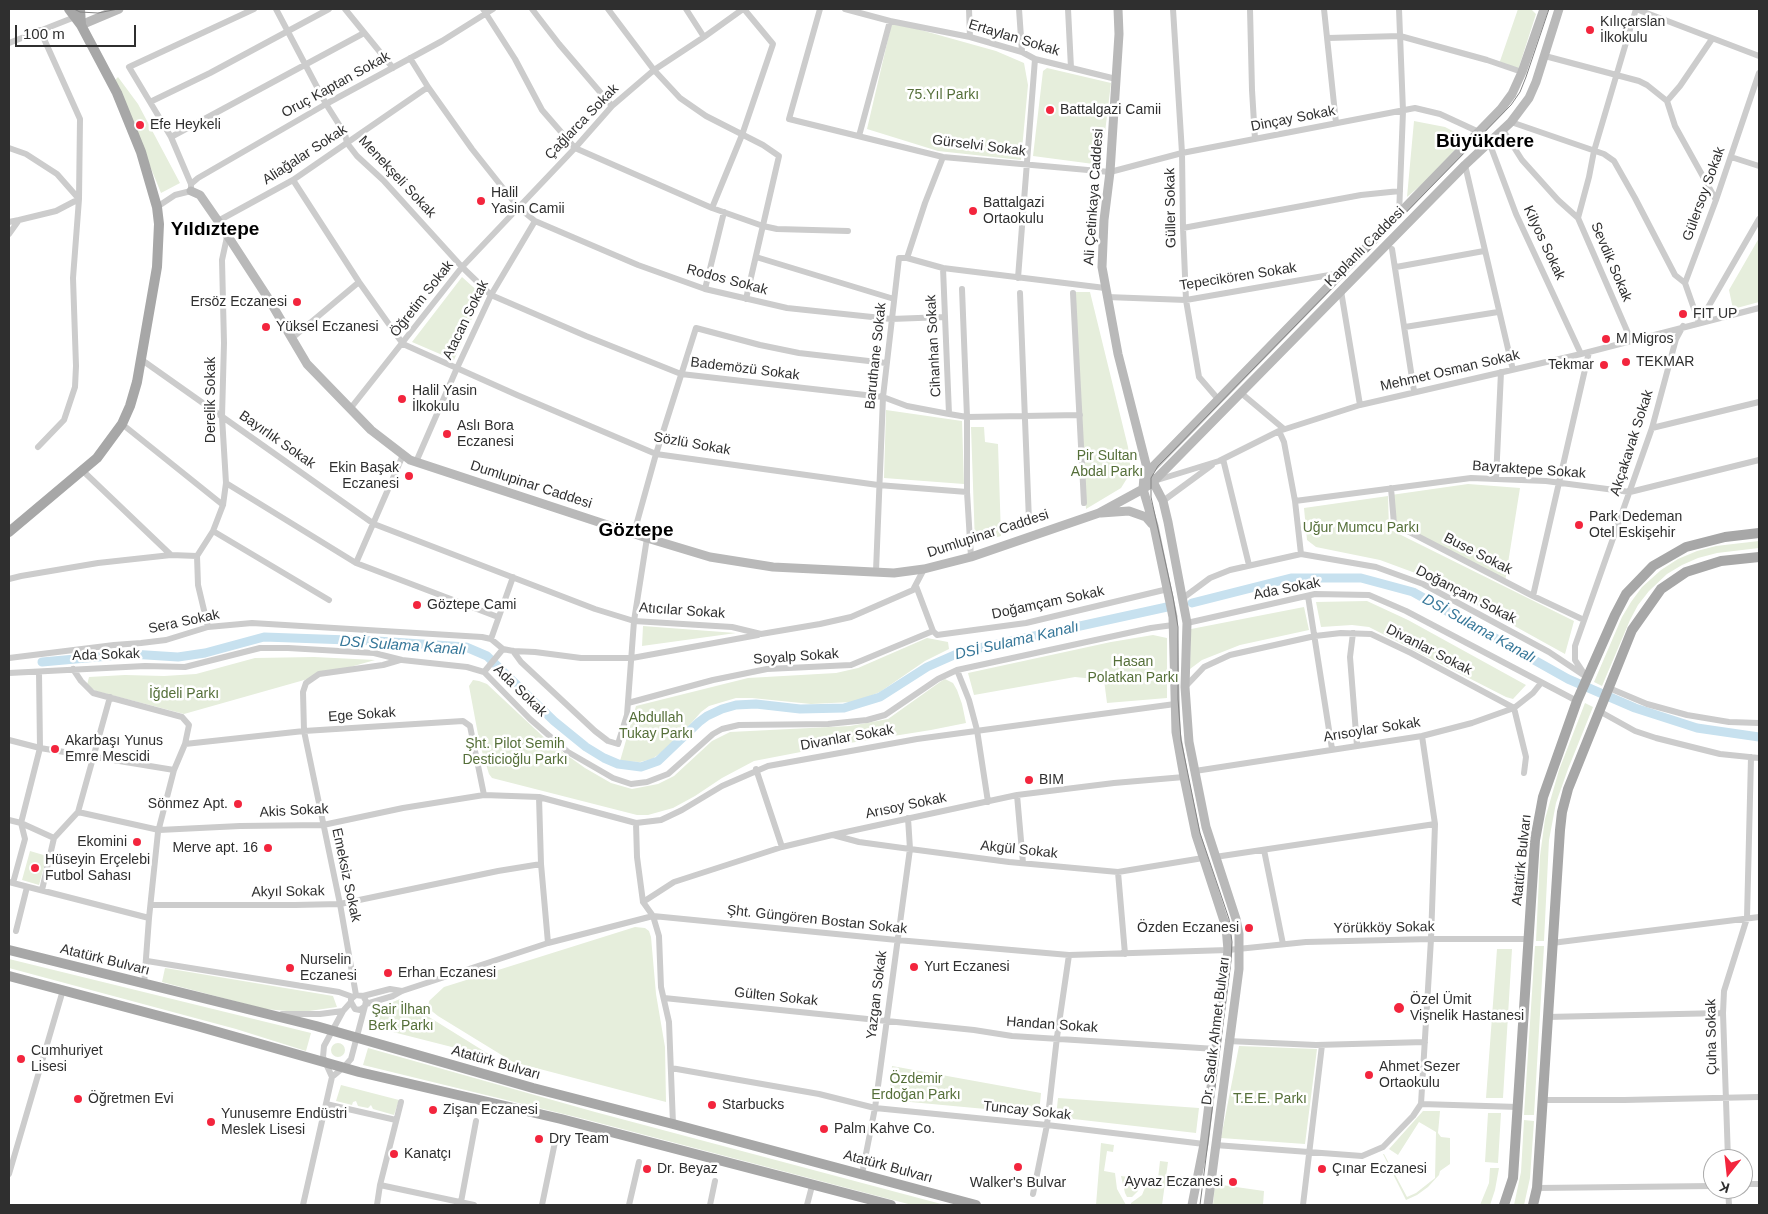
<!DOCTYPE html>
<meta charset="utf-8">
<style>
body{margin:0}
#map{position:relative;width:1768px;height:1214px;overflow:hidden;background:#fff;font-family:Helvetica,sans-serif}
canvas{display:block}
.frame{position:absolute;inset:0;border:10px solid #2f2f2f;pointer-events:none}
.north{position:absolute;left:1703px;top:1149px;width:50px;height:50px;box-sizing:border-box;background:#fff;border:1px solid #acacac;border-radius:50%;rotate:196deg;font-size:14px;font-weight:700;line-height:20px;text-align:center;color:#2f2f2f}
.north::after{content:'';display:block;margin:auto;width:18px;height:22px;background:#f3253d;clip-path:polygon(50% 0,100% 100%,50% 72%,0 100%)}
.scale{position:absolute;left:15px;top:25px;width:121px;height:22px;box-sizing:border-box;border:2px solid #2f2f2f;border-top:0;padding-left:6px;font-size:15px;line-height:18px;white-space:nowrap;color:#2f2f2f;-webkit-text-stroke:4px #fff;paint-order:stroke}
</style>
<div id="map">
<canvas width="1768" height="1214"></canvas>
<div class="frame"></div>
<div class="north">K</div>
<div class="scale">100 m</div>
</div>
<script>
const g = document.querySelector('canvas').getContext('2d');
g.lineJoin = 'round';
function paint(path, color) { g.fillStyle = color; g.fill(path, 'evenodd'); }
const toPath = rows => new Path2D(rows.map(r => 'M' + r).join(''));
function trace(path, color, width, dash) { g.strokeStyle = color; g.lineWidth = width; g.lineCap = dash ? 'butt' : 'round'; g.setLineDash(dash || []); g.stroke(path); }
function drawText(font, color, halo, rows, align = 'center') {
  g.font = font + ' Helvetica,sans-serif'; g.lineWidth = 5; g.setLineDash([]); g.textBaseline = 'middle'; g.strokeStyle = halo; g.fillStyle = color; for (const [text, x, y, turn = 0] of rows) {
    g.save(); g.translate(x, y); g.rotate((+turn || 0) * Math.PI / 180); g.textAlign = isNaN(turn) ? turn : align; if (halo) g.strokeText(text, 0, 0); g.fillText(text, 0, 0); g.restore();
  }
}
const green = toPath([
 [1518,9,1531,9,1536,14,1518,70,1499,64],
 [892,22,996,51,1024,63,1028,85,1021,160,938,151,867,129],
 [1047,68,1111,83,1101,165,1033,156,1043,71],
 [118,77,138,104,180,183,161,193,115,80],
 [1414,121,1445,127,1466,138,1426,181,1407,197],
 [1759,238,1759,302,1733,309,1729,290],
 [462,277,482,295,454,360,412,342],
 [1075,292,1090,292,1128,447,1131,472,1121,488,1086,509],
 [886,410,962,421,964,484,884,478],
 [971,427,984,427,985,442,998,444,1001,536,975,544],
 [1468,484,1520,488,1505,582,1394,524,1391,495],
 [1388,496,1389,529,1574,621,1565,654,1426,577,1380,560,1316,547,1307,540,1304,508],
 [1759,541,1759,548,1717,553,1698,558,1682,565,1667,574,1649,591,1638,605,1630,620,1602,686,1594,682,1622,617,1631,602,1642,587,1661,570,1678,559,1697,551,1716,546],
 [1367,601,1408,620,1526,685,1513,699,1506,697,1369,627,1352,625,1321,627,1316,602],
 [1304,607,1309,630,1240,645,1202,660,1190,669,1191,629],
 [643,626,736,633,642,646],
 [1153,635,1167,638,1167,698,1107,703,1104,680,1075,677,974,695,968,673,1111,642],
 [927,638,948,642,949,649,925,661,880,692,870,696,852,702,831,703,811,704,752,698,736,698,709,706,701,712,672,745,652,759,640,762,620,761,636,706,748,678,836,673,858,668],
 [314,657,375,660,184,714,96,691,87,685,89,677,125,675,164,676,196,674,255,658],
 [945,679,953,683,957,690,962,704,966,723,931,730,837,745,754,761,722,778,695,796,673,808,648,815,637,815,492,778,489,774,480,745,469,686,473,680,479,681,487,684,551,744,585,768,611,783,632,789,658,784,674,776,712,741,730,732,850,726,888,719,940,682],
 [1585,703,1593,707,1568,769,1556,803,1549,840,1544,941,1536,941,1540,856,1545,819,1559,770],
 [30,851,47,856,39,885,22,880],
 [635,927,645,928,649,931,651,937,656,994,665,1047,666,1102,513,1062,438,1016,428,1008,429,1001,444,987],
 [1535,946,1544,946,1534,1115,1524,1115],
 [1497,949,1512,949,1503,1098,1486,1098],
 [9,959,311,1033,306,1051,236,1029,9,968],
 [165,968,333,996,337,1007,309,1011,287,1011,265,1009,162,982],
 [400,999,495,1058,385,1030,380,1024,379,1016,383,1006],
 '331 1050a7 7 0 1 1 14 0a7 7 0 1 1-14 0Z',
 [1239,1046,1317,1049,1305,1144,1221,1138],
 [368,1048,595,1112,945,1205,912,1205,584,1119,363,1065],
 [892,1066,1041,1093,1039,1114,889,1100],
 [341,1085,399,1100,394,1115,373,1109,371,1105,368,1108,358,1106,356,1101,353,1102,352,1105,336,1101],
 [1058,1098,1199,1108,1196,1133,1056,1117],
 [1423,1111,1440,1111,1438,1133,1441,1137,1450,1138,1450,1164,1440,1171,1439,1175,1428,1187,1417,1195,1406,1200,1383,1154,1384,1154,1407,1197,1416,1193,1435,1178,1436,1132,1419,1122,1398,1155,1389,1149],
 [1488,1113,1501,1113,1498,1163,1485,1162],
 [1524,1120,1534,1121,1530,1178,1524,1205,1514,1205,1521,1172],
 [1101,1143,1114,1145,1113,1152,1107,1151,1104,1171,1115,1173,1117,1189,1126,1205,1096,1205],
 [1160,1161,1168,1162,1162,1205,1131,1205,1131,1203,1142,1195,1149,1178,1158,1179],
 [1490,1168,1499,1168,1495,1190,1490,1205,1480,1205,1489,1183],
 [1121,1176,1142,1179,1138,1191,1132,1197,1127,1197,1125,1193],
 [1215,1184,1264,1191,1263,1205,1213,1205]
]);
const canal = toPath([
 [1192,603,1291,578,1361,578,1413,592,1568,679,1635,708,1697,728,1759,737],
 [42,662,131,654,178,657,205,653,264,637,377,641,466,647,487,656,554,721,586,747,604,758,618,764,641,767,658,761,699,722,707,716,722,709,736,705,756,704,800,709,844,708,880,697,927,667,961,652,1167,607]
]);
const street = toPath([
 [276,9,326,104,345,134,347,143,357,156,383,180,462,267,491,295,586,336,681,374,883,397,907,406,949,414],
 [345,9,393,68],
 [483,9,515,59,542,110,575,148,712,208,763,226,777,229,848,231],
 [532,9,559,44,612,106],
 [608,9,654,70,680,98,706,116,763,145,779,156,746,299],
 [686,9,704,37],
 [820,9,789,119,943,157,1110,172,1182,153,1415,108,1440,114,1479,132],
 [845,9,890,21,970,37,1022,52,1035,59,1116,79],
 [969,9,970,37],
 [1019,9,1022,52],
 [1068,9,1071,68],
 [1173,9,1182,153,1183,228,1186,300,1199,377,1218,399],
 [1250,9,1252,90,1255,139],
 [1324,9,1336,123],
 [1399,9,1403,111,1399,215],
 [1636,9,1759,56],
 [1328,38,1400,36,1487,60,1522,72],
 [9,43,75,17],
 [1545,56,1639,81,1647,85,1667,101,1675,126,1716,200],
 [410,58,428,87,472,149,518,207,535,221,638,265,705,289,787,308,891,319,945,317],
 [1667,101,1680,86,1712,39],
 [150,102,210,73,329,9],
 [1511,122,1604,154,1614,161,1635,198,1675,275,1685,283],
 [1503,130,1522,160,1558,200,1578,218,1631,340],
 [859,136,890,21],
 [171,137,364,33],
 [1489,142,1516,214,1581,354],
 [9,148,26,154,57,174,79,199,73,278,76,366,75,387,64,420,38,447],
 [1731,157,1759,166],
 [1465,165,1513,370],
 [293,180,359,282,403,344,517,395,656,454,878,485,967,492],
 [191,184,198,178,326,104,442,41,493,9],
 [157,207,175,195,191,191,191,184,171,137,129,67,254,9],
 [712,208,742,135,773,44,744,9],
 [1578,218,1589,177,1594,151,1636,9],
 [218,221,293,180,428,87],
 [9,222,19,220],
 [1183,228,1361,195,1400,191],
 [9,234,19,220,56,211,79,199,80,119,40,30],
 [1392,249,1414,391],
 [756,257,894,299],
 [907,258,943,268,1105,288],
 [1396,267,1484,251],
 [943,268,949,414,967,417,967,492,971,557],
 [1018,278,1035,59],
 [705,289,724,212],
 [962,289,967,417,1080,415],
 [1341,291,1360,405],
 [1020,293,1029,521],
 [1073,293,1084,503],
 [1107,297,1186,300,1341,273],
 [1699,323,1685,283,1716,200,1759,73],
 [1699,323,1759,219],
 [1405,327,1498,312],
 [291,339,359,282],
 [142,360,374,524,595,609,634,621,732,627,761,634,820,624,851,617,913,590,924,569],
 [1241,393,1284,429],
 [350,409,462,267,575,148,612,106,654,70,704,37,743,9],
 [122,424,223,505],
 [1652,428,1759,402],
 [1279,431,1284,442,1295,501,1301,554],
 [1223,459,1249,565],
 [416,462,457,368,491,295,535,221],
 [83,471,171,555,197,556,198,585,208,627],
 [1496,479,1501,372],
 [1154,481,1219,461,1279,431,1360,405,1581,354,1759,308],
 [226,483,356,563,498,617],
 [1391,488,1394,524,1533,596,1584,620],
 [1163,501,1212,465],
 [1295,501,1471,478,1546,481,1630,492,1759,460],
 [213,531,329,600],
 [634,533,656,454,696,328,760,345,799,353,886,363],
 [197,556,213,531,223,505,226,483,222,417,224,343,222,260,227,237],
 [356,563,403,455],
 [876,571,883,397,899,258,907,258,925,203,943,157],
 [9,579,21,576,98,563,171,555],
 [916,586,933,631],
 [1308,596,1332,749],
 [1533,596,1589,352],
 [1183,598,1210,578,1230,570,1301,554,1376,567,1423,584,1549,652,1588,678],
 [1187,623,1315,594,1369,595,1406,611,1577,701],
 [933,631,937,635,1026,623,1168,589],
 [1353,633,1350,657,1357,746],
 [491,639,513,577],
 [513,651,521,662,595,731,608,741,618,744,627,715,634,621,647,538],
 [9,658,114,645,141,643,166,640,208,627,252,623,482,637,491,639,503,649,513,651,535,652,581,658,632,658,758,635],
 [73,669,81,681,93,693,182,717,189,725,185,744,174,770,158,832,149,918,144,985],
 [957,670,969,700,977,730,988,802],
 [484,672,503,649],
 [9,673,145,666,185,667,260,648,288,648,374,653,402,660,467,667,484,672,530,719,568,752,613,778,631,784,647,782,668,774,713,734,722,729,739,725,828,724,867,720,885,715,938,679,957,670,1151,628,1173,625],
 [1585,675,1575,660,1575,646,1652,428,1676,339,1683,326],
 [1185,687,1204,667,1230,655,1315,636,1341,633,1371,634,1411,653,1514,708,1526,757,1524,773],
 [1609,688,1647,704,1687,715,1729,722,1759,723],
 [628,703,713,680,767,669,851,665,933,631],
 [1599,711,1635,731,1656,738,1720,754,1759,758],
 [9,740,40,748,174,770],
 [185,744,304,731,463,721,470,726,484,795],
 [756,769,782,847],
 [1195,771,1422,736,1472,723,1514,708,1533,693,1541,683],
 [1017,795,1023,863],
 [539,797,541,864,548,943],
 [78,812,159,830,240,826,323,825,403,808,484,795,539,797,636,823,661,820,682,810,722,786,768,766,917,739,1175,704],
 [9,820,21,823,54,838],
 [636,823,637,857,643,902,653,916,659,936,661,987,669,1022,673,1124],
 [833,835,859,842,910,849,1009,862,1118,872,1203,858],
 [1264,850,1283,944],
 [1215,857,1435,824],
 [1118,872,1125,954],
 [9,882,149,918],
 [13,883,25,839,21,823,40,748,39,672],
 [42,890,54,838,78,812,110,697],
 [643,902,674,882,782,847,832,835,1017,795,1114,783,1184,777],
 [151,905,295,905,340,904,498,871,541,864],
 [16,931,27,887],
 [1552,943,1759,917],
 [147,961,339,992,353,997],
 [356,995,340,904,304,731,303,692,306,683,319,674,383,665,400,660],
 [363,996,366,1001,365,1006,360,1010,355,1009,351,1002,351,999,356,995,363,996,390,989,402,991],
 [664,998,974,1030,1012,1036,1216,1049],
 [366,1004,393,996,402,991,548,943,653,916,897,940,1069,955,1228,950,1306,942,1431,939,1528,939],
 [282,1014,320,1014,343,1011],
 [1547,1017,1723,1013],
 [1228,1041,1316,1045,1425,1042],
 [671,1068,819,1094,875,1108,1047,1125,1204,1144],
 [332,1077,323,1057,324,1046,343,1011,351,1002],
 [1543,1100,1624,1100,1759,1097],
 [326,1104,396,1120],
 [1421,1104,1518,1107],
 [1215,1145,1362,1156,1383,1147,1413,1116,1421,1104,1431,939,1435,824,1422,736],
 [1728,1159,1723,1013,1724,991,1747,918,1751,757],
 [9,1174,63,990],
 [862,1174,875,1108,910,849,908,818],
 [1743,1184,1759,1184],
 [380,1185,474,1205],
 [1537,1188,1713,1186],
 [1728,1189,1729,1205],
 [1033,1194,1047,1125,1057,1037,1069,955],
 [461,1202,476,1121],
 [303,1205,332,1077,344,1067,351,1059,365,1006],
 [377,1205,380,1185,401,1102],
 [542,1205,555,1142],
 [629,1205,639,1162],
 [710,1205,715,1181],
 [807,1205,812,1186],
 [1303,1205,1322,1045]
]);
const secondary = toPath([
 [1118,9,1119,34,1110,172,1104,220,1102,267,1118,354,1148,472,1163,501,1168,522,1187,623,1185,687,1189,742,1206,827,1236,919,1239,934,1239,969,1208,1205],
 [81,25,119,9],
 [191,191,200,195,218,221,268,298,307,364,371,430,410,460,647,538,710,557,773,567,894,573,924,569,971,557,1099,513,1143,489,1153,482,1465,165,1511,122,1529,98,1536,82,1559,9],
 [1101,513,1129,511,1146,517,1152,524],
 [1192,1205,1204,1144,1228,950,1226,927,1196,835,1184,777,1176,732,1173,617,1154,526,1143,489,1144,476,1501,109,1512,94,1522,72,1544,9]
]);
const primary = toPath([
 [80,9,81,25],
 [9,532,97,458,122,424,130,406,137,382,157,267,159,224,157,207,141,152,117,93,81,25,69,9],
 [9,950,316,1026,533,1088,673,1124,976,1205],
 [9,976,197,1026,359,1072,561,1119,891,1205],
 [1504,1205,1513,1178,1535,840,1543,797,1577,701,1615,615,1626,594,1653,566,1686,547,1725,537,1759,533],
 [1533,1205,1537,1188,1560,830,1562,812,1568,789,1632,630,1661,589,1686,572,1721,561,1759,557]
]);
const tram = toPath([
 [74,9,80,12,98,13,118,9],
 [1200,1205,1231,961,1232,942,1229,919,1200,833,1181,740,1178,699,1178,627,1173,597,1151,497,1151,478,1158,466,1167,457,1511,105,1520,92,1526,77,1549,9]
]);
const markers = [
 [1590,30,5,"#f3253d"],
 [1050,110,5,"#f3253d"],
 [140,125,5,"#f3253d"],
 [481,201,5,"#f3253d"],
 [973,211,5,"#f3253d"],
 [297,302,5,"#f3253d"],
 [1683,314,5,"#f3253d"],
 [266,327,5,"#f3253d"],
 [1606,339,5,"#f3253d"],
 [1626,362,5,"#f3253d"],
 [1604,365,5,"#f3253d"],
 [402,399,5,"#f3253d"],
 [447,434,5,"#f3253d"],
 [409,476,5,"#f3253d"],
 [1579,525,5,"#f3253d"],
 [417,605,5,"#f3253d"],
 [55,749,5,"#f3253d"],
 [1029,780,5,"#f3253d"],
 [238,804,5,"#f3253d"],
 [137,842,5,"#f3253d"],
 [268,848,5,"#f3253d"],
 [35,868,5,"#f3253d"],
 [1249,928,5,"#f3253d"],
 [914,967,5,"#f3253d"],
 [290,968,5,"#f3253d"],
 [388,973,5,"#f3253d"],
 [1399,1008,6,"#f3253d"],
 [21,1059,5,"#f3253d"],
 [1369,1075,5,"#f3253d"],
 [78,1099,5,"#f3253d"],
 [712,1105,5,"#f3253d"],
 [433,1110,5,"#f3253d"],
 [211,1122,5,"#f3253d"],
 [824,1129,5,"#f3253d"],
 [539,1139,5,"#f3253d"],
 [394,1154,5,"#f3253d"],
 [1018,1167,5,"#f3253d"],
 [647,1169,5,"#f3253d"],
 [1322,1169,5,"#f3253d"],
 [1233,1182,5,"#f3253d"]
];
const poiNames = [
 ["Kılıçarslan",1600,22],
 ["İlkokulu",1600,38],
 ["Battalgazi Camii",1060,110],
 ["Efe Heykeli",150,125],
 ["Halil",491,193],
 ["Yasin Camii",491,209],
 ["Battalgazi",983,203],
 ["Ortaokulu",983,219],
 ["Ersöz Eczanesi",287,302,"right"],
 ["FIT UP",1693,314],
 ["Yüksel Eczanesi",276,327],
 ["M Migros",1616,339],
 ["TEKMAR",1636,362],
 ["Tekmar",1594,365,"right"],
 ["Halil Yasin",412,391],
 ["İlkokulu",412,407],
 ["Aslı Bora",457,426],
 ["Eczanesi",457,442],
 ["Ekin Başak",399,468,"right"],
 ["Eczanesi",399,484,"right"],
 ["Park Dedeman",1589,517],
 ["Otel Eskişehir",1589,533],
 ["Göztepe Cami",427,605],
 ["Akarbaşı Yunus",65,741],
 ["Emre Mescidi",65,757],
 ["BIM",1039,780],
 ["Sönmez Apt.",228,804,"right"],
 ["Ekomini",127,842,"right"],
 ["Merve apt. 16",258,848,"right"],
 ["Hüseyin Erçelebi",45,860],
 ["Futbol Sahası",45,876],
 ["Özden Eczanesi",1239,928,"right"],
 ["Nurselin",300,960],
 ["Eczanesi",300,976],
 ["Yurt Eczanesi",924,967],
 ["Erhan Eczanesi",398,973],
 ["Özel Ümit",1410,1000],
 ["Vişnelik Hastanesi",1410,1016],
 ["Cumhuriyet",31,1051],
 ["Lisesi",31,1067],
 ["Ahmet Sezer",1379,1067],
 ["Ortaokulu",1379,1083],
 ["Öğretmen Evi",88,1099],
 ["Starbucks",722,1105],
 ["Zişan Eczanesi",443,1110],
 ["Yunusemre Endüstri",221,1114],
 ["Meslek Lisesi",221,1130],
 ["Palm Kahve Co.",834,1129],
 ["Dry Team",549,1139],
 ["Kanatçı",404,1154],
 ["Dr. Beyaz",657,1169],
 ["Çınar Eczanesi",1332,1169],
 ["Ayvaz Eczanesi",1223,1182,"right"],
 ["Walker's Bulvar",1018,1183,"center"]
];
const streetNames = [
 ["Ertaylan Sokak",1014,38,17],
 ["Oruç Kaptan Sokak",336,85,-29],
 ["Dinçay Sokak",1293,119,-11],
 ["Çağlarca Sokak",582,122,-46],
 ["Gürselvi Sokak",979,146,7],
 ["Aliağalar Sokak",305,155,-33],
 ["Menekşeli Sokak",397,177,47],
 ["Gülersoy Sokak",1704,194,-70],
 ["Ali Çetinkaya Caddesi",1094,197,-86],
 ["Güller Sokak",1171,208,-91],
 ["Kilyos Sokak",1544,243,65],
 ["Kaplanlı Caddesi",1365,247,-45],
 ["Sevdik Sokak",1611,262,67],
 ["Tepecikören Sokak",1238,277,-9],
 ["Rodos Sokak",727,280,15],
 ["Öğretim Sokak",422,299,-52],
 ["Atacan Sokak",466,320,-64],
 ["Cihanhan Sokak",934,346,-93],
 ["Baruthane Sokak",876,356,-84],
 ["Bademözü Sokak",745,369,7],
 ["Mehmet Osman Sokak",1450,371,-13],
 ["Derelik Sokak",211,400,-90],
 ["Bayırlık Sokak",277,440,35],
 ["Akçakavak Sokak",1632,443,-72],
 ["Sözlü Sokak",692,444,10],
 ["Bayraktepe Sokak",1529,470,4],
 ["Dumlupinar Caddesi",531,485,18],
 ["Dumlupinar Caddesi",988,534,-18],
 ["Buse Sokak",1478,554,27],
 ["Ada Sokak",1287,589,-11],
 ["Doğançam Sokak",1466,595,27],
 ["Doğamçam Sokak",1048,603,-12],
 ["Atıcılar Sokak",682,611,4],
 ["Sera Sokak",184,622,-12],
 ["Divanlar Sokak",1429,650,27],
 ["Ada Sokak",106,655,-2],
 ["Soyalp Sokak",796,657,-4],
 ["Ada Sokak",520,691,44],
 ["Ege Sokak",362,715,-4],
 ["Arısoylar Sokak",1372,730,-9],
 ["Divanlar Sokak",847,738,-10],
 ["Arısoy Sokak",906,806,-12],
 ["Akis Sokak",294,811,-3],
 ["Akgül Sokak",1019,850,6],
 ["Atatürk Bulvarı",1522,860,-84],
 ["Emeksiz Sokak",346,875,78],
 ["Akyıl Sokak",288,892,-1],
 ["Şht. Güngören Bostan Sokak",817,920,6],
 ["Yörükköy Sokak",1384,928,-1],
 ["Atatürk Bulvarı",105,960,14],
 ["Yazgan Sokak",877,995,-83],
 ["Gülten Sokak",776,997,6],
 ["Handan Sokak",1052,1025,4],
 ["Dr. Sadık Ahmet Bulvarı",1216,1031,-83],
 ["Çuha Sokak",1712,1037,-91],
 ["Atatürk Bulvarı",496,1063,16],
 ["Tuncay Sokak",1027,1111,6],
 ["Atatürk Bulvarı",888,1167,15]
];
const parkNames = [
 ["75.Yıl Parkı",943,95],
 ["Pir Sultan",1107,456],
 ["Abdal Parkı",1107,472],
 ["Uğur Mumcu Parkı",1361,528],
 ["Hasan",1133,662],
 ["Polatkan Parkı",1133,678],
 ["İğdeli Parkı",184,694],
 ["Abdullah",656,718],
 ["Tukay Parkı",656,734],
 ["Şht. Pilot Semih",515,744],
 ["Desticioğlu Parkı",515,760],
 ["Şair İlhan",401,1010],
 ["Berk Parkı",401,1026],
 ["Özdemir",916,1079],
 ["Erdoğan Parkı",916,1095],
 ["T.E.E. Parkı",1270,1099]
];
const waterNames = [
 ["DSİ Sulama Kanalı",1479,629,29],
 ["DSİ Sulama Kanalı",1017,641,-13],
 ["DSİ Sulama Kanalı",403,646,4]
];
const districtNames = [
 ["Büyükdere",1485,142],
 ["Yıldıztepe",215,230],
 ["Göztepe",636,531]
];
paint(green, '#e6eedc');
trace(canal, '#c7e1ef', 9);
trace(street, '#ccc', 6);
trace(secondary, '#b9b9b9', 9);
trace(primary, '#a7a7a7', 10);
trace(tram, '#848484', 1);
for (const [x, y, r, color] of markers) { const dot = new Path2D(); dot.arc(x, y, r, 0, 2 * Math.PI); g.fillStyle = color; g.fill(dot); trace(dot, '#fff', 2); }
drawText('14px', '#2f2f2f', '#fff', poiNames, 'left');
drawText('14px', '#2f2f2f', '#fff', streetNames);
drawText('14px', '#556f39', '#fff', parkNames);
drawText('italic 15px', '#367799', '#fff', waterNames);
drawText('bold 19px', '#000', '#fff', districtNames);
</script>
